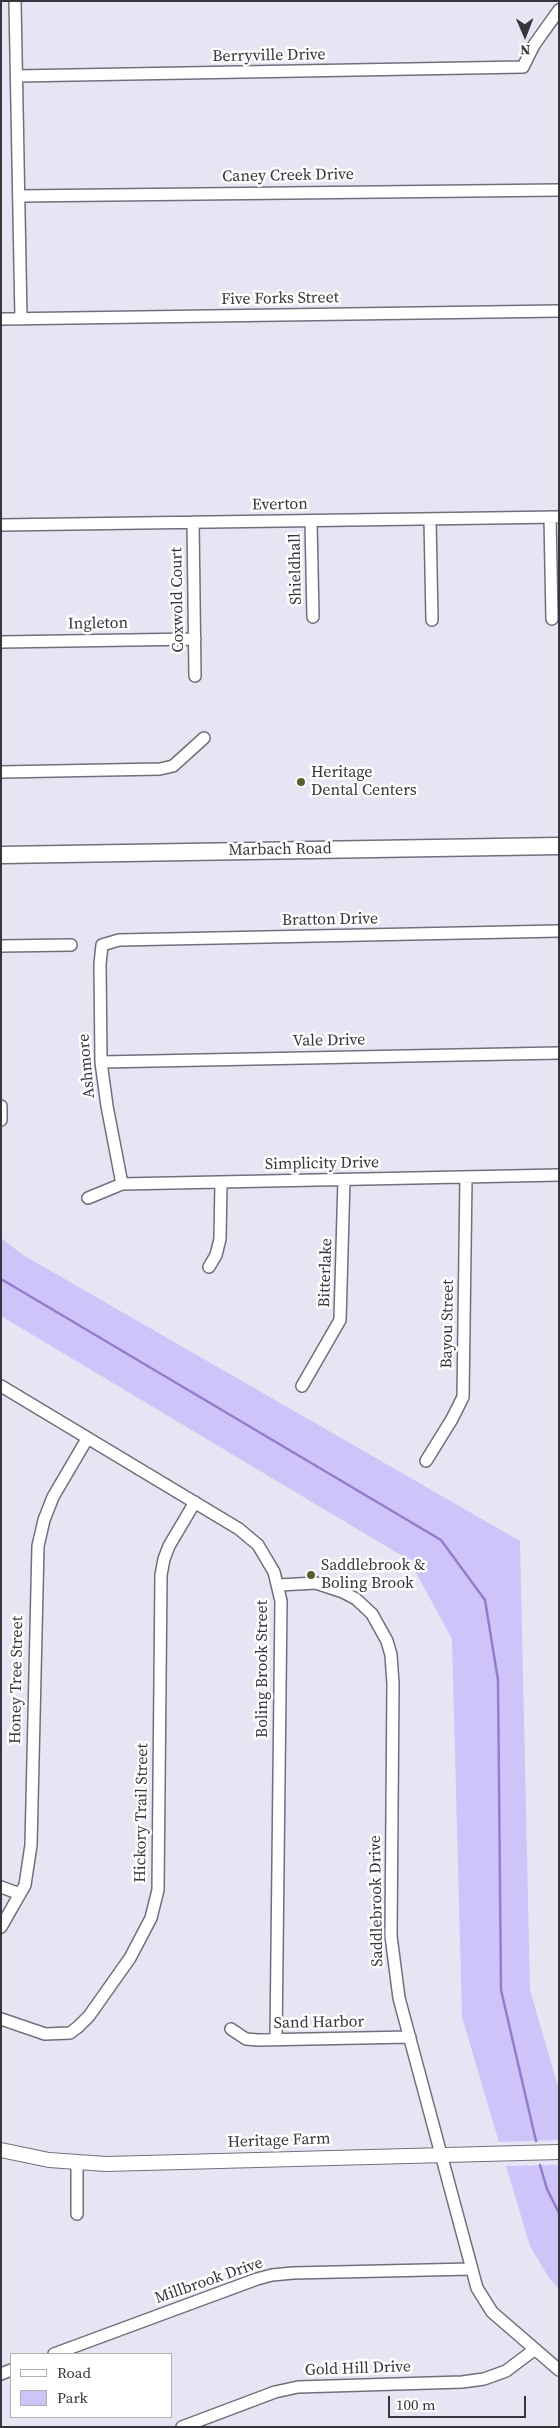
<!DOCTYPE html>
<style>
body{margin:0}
#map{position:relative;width:560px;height:2428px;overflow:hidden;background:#e7e4f3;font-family:"Source Serif 4",serif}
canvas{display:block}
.frame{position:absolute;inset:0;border:2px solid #37363c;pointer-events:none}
.legend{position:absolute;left:10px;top:2353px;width:162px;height:65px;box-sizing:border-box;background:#fff;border:1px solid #afafb1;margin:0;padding:6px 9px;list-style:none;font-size:15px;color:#37363c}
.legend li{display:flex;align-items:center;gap:10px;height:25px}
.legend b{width:25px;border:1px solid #afafb1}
.north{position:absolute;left:500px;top:10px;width:50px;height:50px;-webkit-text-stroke:4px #fff;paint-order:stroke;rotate:179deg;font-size:14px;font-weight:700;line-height:20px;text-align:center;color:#37363c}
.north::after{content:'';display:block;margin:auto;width:18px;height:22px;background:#37363c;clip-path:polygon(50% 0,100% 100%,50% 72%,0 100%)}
.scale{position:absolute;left:388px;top:2396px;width:138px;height:22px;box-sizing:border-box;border:2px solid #37363c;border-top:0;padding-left:6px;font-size:15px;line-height:18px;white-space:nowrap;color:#37363c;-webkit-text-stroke:4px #fff;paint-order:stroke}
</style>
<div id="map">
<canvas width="560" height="2428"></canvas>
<div class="frame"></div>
<ul class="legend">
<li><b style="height:6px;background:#fff"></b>Road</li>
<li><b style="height:14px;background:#cfc4f9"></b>Park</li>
</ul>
<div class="north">N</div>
<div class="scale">100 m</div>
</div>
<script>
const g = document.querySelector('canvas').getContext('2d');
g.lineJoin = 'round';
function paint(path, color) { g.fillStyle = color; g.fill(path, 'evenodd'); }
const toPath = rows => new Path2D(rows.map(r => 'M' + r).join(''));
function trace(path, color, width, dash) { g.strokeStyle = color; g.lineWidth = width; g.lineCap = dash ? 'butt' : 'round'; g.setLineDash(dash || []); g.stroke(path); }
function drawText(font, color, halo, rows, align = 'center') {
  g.font = font + ' "Source Serif 4",serif'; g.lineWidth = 5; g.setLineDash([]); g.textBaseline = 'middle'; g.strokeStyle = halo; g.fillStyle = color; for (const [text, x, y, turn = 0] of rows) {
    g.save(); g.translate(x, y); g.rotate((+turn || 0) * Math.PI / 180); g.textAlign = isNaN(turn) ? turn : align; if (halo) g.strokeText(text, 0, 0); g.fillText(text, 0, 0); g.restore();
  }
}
const green = toPath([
 [1,1238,23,1255,520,1541,530,1990,559,2090,559,2140,499,2142,462,2017,452,1639,409,1560,1,1316],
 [559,2165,559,2289,549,2278,530,2246,506,2166]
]);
const stream = toPath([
 [1,1279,441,1540,485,1600,498,1680,501,1990,536,2141],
 [540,2165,547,2189,559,2213]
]);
const minor = toPath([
 [15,1,21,319],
 [17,76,523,67,534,45,559,10],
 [19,196,559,190],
 [1,319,559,311],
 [550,517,552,619],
 [430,519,432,620],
 [311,521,313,617],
 [193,522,195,676],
 [1,525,559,517],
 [1,642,195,639],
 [1,772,160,769,173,766,204,738],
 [1,946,71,945],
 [101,1062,559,1053],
 [1,1106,1,1120],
 [122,1184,107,1106,101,1062,100,964,102,945,119,940,559,931],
 [88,1198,122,1184,559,1175],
 [209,1267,216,1255,220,1239,221,1182],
 [1,1386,239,1529,258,1545,274,1572,281,1601,276,2040],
 [302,1386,340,1320,344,1180],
 [426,1461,452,1419,463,1397,466,1177],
 [279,1585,316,1583,343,1592,356,1599,372,1614,387,1641,391,1655,393,1684,391,1936,399,1998,477,2288,492,2312,559,2370],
 [1,1887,20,1894],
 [1,1927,25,1885,31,1845,38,1546,44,1520,53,1497,87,1439],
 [1,2019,45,2034,70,2033,78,2027,89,2016,130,1958,151,1918,158,1890,161,1575,164,1559,169,1546,195,1502],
 [231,2029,246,2039,258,2040,410,2037],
 [77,2163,77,2214],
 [54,2354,257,2279,272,2275,293,2273,471,2269],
 [1,2374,11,2370],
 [182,2427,275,2392,298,2387,462,2382,484,2379,506,2371,534,2350]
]);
const tertiary = toPath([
 [1,2150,49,2160,106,2164,559,2152]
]);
const secondary = toPath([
 [1,855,559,846]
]);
const markers = [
 [301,782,5,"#575d2b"],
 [311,1575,5,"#575d2b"]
];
const streetNames = [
 ["Berryville Drive",269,56,-1],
 ["Caney Creek Drive",288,176,-1],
 ["Five Forks Street",280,299,-1],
 ["Everton",280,505,-1],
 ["Shieldhall",296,569,-91],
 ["Coxwold Court",178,600,-91],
 ["Ingleton",98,624,-1],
 ["Marbach Road",280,850,-1],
 ["Bratton Drive",330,920,-1],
 ["Vale Drive",329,1041,-1],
 ["Ashmore",87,1066,-95],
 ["Simplicity Drive",322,1164,-1],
 ["Bitterlake",326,1273,-88],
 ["Bayou Street",448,1324,-89],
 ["Boling Brook Street",263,1669,-90],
 ["Honey Tree Street",17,1680,-89],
 ["Hickory Trail Street",142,1813,-89],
 ["Saddlebrook Drive",377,1901,-91],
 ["Sand Harbor",319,2023,-1],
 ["Heritage Farm",279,2141,-2],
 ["Millbrook Drive",209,2281,-19],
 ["Gold Hill Drive",358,2369,-2]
];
const poiNames = [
 ["Heritage",311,773],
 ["Dental Centers",311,791],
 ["Saddlebrook &",321,1566],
 ["Boling Brook",321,1584]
];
paint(green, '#cfc4f9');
trace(stream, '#927dcd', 2.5);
trace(minor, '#726f7c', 14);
trace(tertiary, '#726f7c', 16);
trace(secondary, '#726f7c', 19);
trace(minor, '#fff', 11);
trace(tertiary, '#fff', 14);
trace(secondary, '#fff', 16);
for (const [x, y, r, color] of markers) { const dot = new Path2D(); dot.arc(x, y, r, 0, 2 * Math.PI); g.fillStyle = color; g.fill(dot); trace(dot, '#fff', 2); }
drawText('16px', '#37363c', '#fff', streetNames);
drawText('16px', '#37363c', '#fff', poiNames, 'left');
</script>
